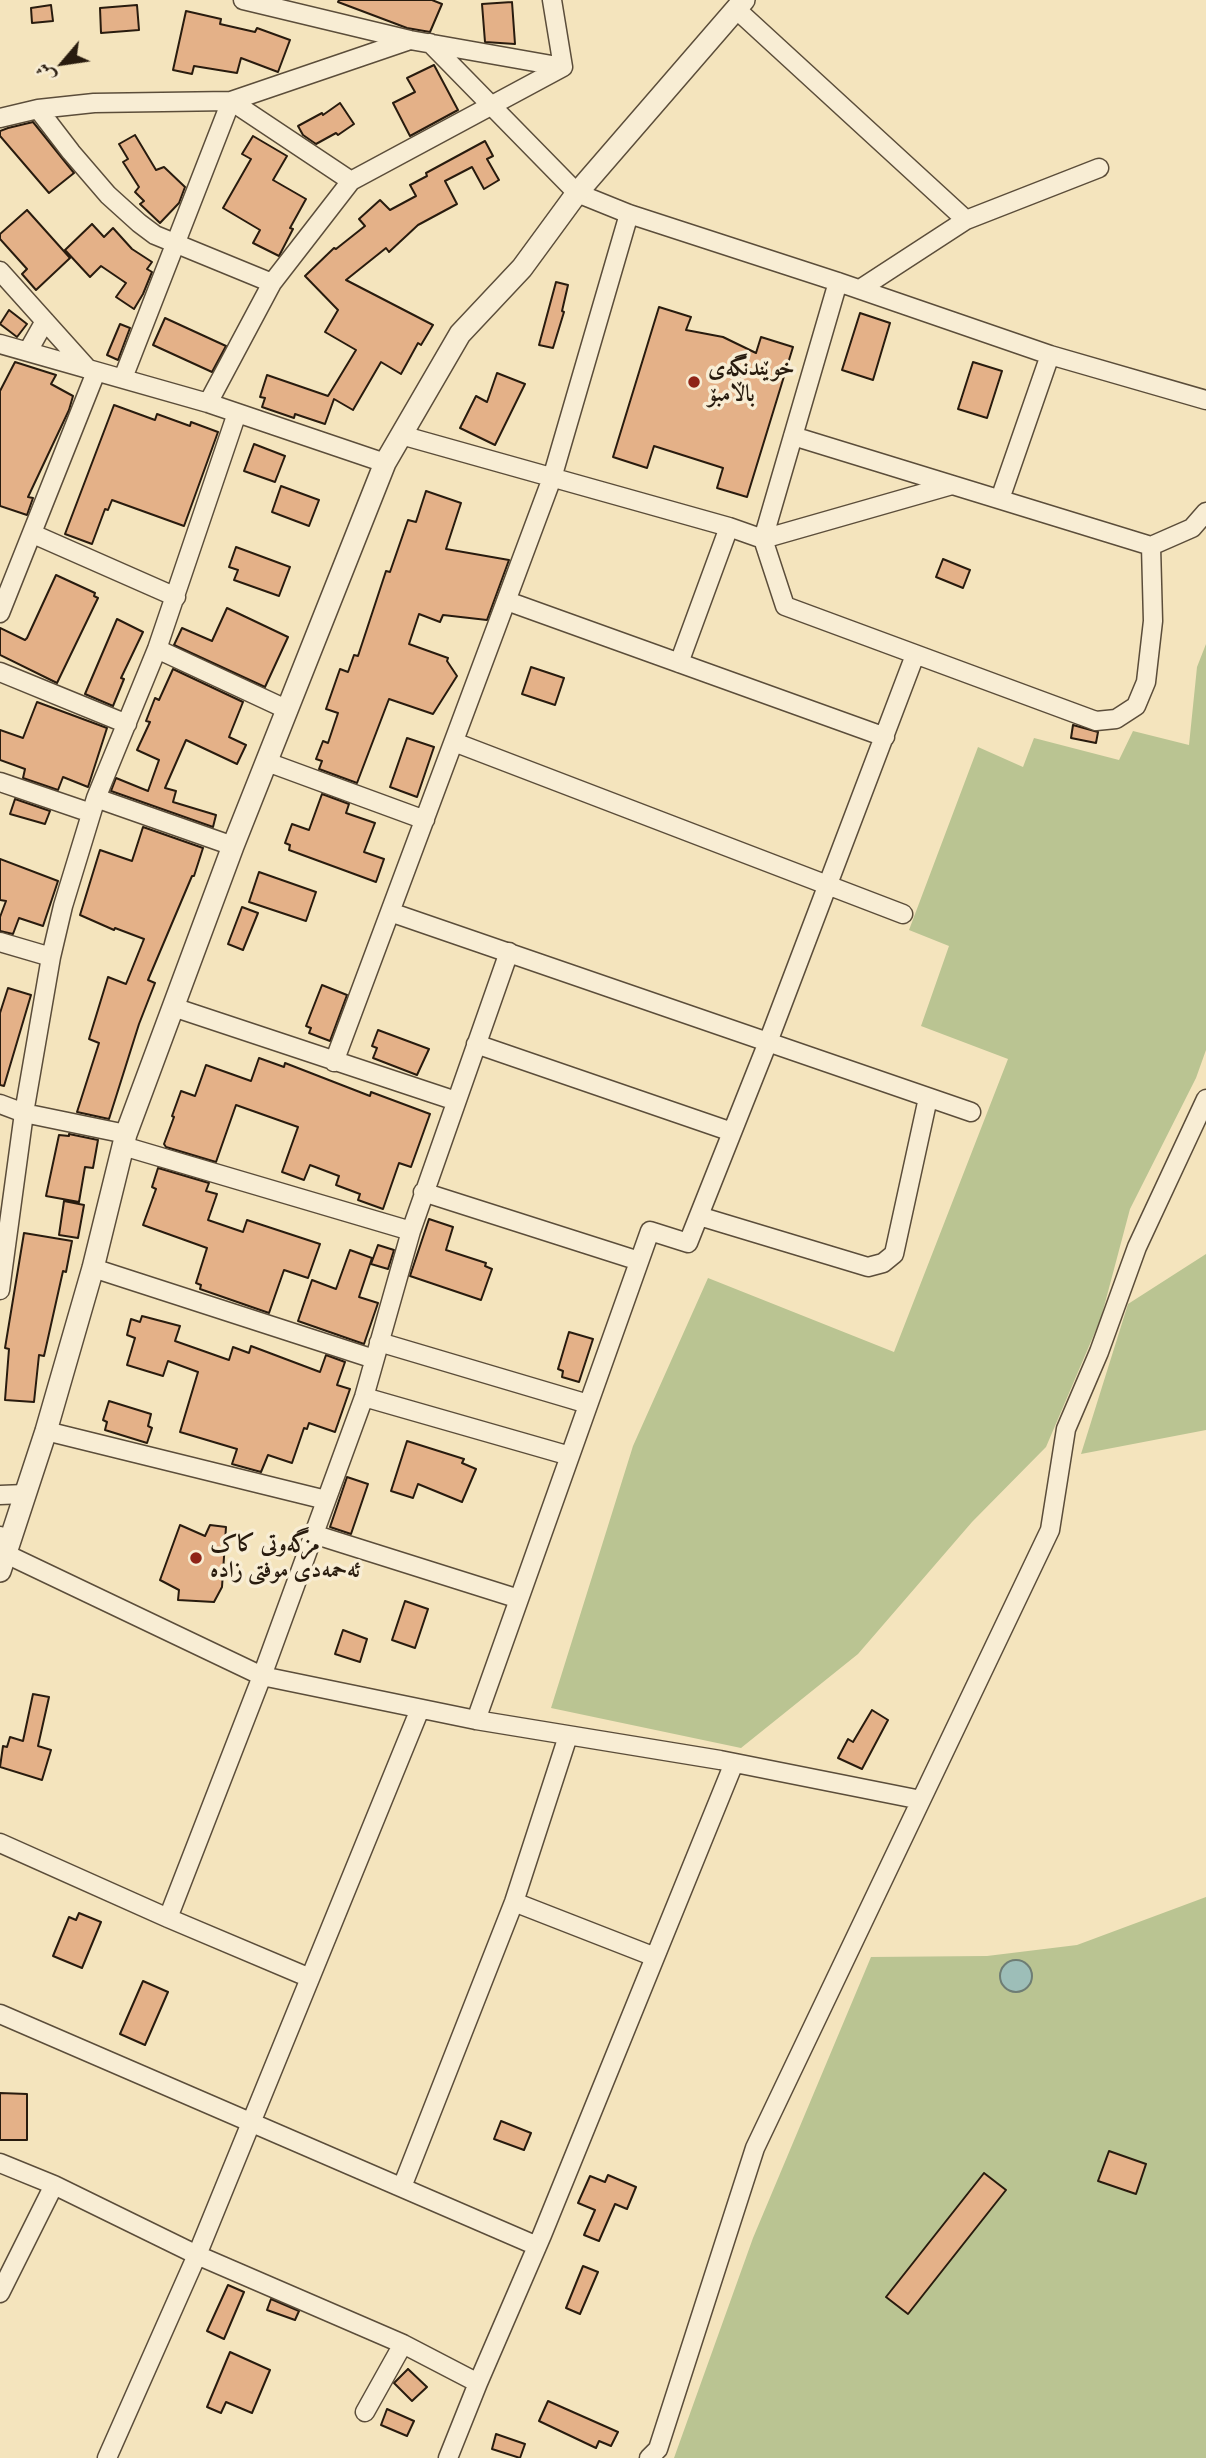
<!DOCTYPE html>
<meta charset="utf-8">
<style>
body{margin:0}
#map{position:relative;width:1206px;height:2458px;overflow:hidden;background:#f4e4bd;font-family:"Gentium Book Plus",Amiri,serif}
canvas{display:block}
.north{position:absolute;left:28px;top:28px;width:70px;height:70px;-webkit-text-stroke:5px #f8edd4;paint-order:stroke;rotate:241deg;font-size:19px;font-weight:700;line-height:28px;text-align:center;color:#281b0e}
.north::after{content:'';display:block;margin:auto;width:24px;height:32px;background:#281b0e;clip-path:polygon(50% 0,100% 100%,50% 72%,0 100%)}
</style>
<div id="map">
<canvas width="1206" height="2458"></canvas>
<div class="north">ش</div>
</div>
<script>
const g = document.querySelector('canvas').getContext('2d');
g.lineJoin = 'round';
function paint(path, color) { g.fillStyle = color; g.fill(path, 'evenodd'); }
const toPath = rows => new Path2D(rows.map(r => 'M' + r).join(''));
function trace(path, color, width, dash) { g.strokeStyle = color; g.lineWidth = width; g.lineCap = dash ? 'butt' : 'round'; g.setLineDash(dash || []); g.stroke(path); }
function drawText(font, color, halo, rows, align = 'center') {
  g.font = font + ' "Gentium Book Plus",Amiri,serif'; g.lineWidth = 7; g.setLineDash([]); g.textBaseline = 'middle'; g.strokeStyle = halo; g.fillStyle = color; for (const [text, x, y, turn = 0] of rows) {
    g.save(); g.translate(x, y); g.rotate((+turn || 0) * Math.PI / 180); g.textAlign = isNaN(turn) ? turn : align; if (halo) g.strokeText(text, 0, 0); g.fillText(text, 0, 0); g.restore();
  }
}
const green = toPath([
 [1206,644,1206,1050,1196,1078,1130,1209,1101,1318,1046,1447,972,1522,858,1654,741,1748,551,1708,633,1446,708,1278,894,1352,1008,1059,921,1026,949,946,909,930,978,747,1023,767,1034,738,1119,760,1133,731,1189,745,1197,667],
 [1206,1254,1206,1430,1081,1454,1128,1304],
 [1206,1897,1206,2458,674,2458,753,2238,871,1957,987,1956,1077,1945]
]);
const water = toPath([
 '1000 1976a16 16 0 1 1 32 0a16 16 0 1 1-32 0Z'
]);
const building = toPath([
 [339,0,432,0,442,4,430,32,407,28,338,2,339,0],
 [512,2,515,44,485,42,482,4,512,2],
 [51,5,53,21,32,23,31,8,51,5],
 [137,5,139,30,101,33,100,8,137,5],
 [186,11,221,19,220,24,255,32,257,28,290,40,278,72,241,58,237,73,194,66,192,74,173,70,186,11],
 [434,65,458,110,410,136,393,103,415,92,407,78,434,65],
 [340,103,354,124,338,135,336,133,316,144,303,135,298,126,322,113,323,115,340,103],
 [33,122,74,173,49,193,0,136,0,131,8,128,33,122],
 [135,135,156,170,164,167,185,187,179,203,160,223,140,204,144,201,135,192,139,187,123,162,128,159,119,144,135,135],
 [253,136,287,156,273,180,306,199,290,228,293,229,279,256,253,243,260,230,223,208,251,159,242,154,253,136],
 [485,141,493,156,487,159,499,180,484,189,472,167,445,181,457,204,418,225,389,252,386,248,346,280,433,325,421,345,418,343,401,374,381,362,353,410,334,399,325,424,295,414,294,418,262,407,265,398,260,397,267,375,328,396,356,350,325,332,338,310,305,276,334,248,336,249,365,226,359,219,380,200,390,210,416,196,410,185,427,176,426,173,485,141],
 [27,210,70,258,36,290,22,274,27,269,0,239,0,234,27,210],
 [92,224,104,237,113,228,132,249,152,262,147,269,152,272,143,294,134,309,116,297,126,283,101,266,90,277,65,250,92,224],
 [556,282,568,285,562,311,564,312,553,348,539,345,556,282],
 [659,307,691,317,686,330,723,337,756,353,761,337,793,347,747,497,717,488,723,468,654,446,647,468,613,457,659,307],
 [9,310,27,324,17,337,0,324,9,310],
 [860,313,890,323,873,380,842,370,860,313],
 [165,318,226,346,212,372,153,345,165,318],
 [120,324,130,328,118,360,107,355,120,324],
 [15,362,56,375,51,384,73,396,69,410,28,497,33,498,27,515,0,506,0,391,15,362],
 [973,362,1002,371,987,418,958,409,973,362],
 [497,373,525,384,495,445,460,428,476,396,487,402,497,373],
 [114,405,155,420,157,414,190,426,191,422,218,432,184,526,112,500,108,510,105,509,92,544,65,534,114,405],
 [254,444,285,456,275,482,244,471,254,444],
 [281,486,319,500,309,526,272,512,281,486],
 [426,491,461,503,446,549,509,560,487,620,443,615,440,622,419,614,409,644,448,658,447,661,457,676,433,714,389,699,357,783,319,769,322,761,316,759,323,741,328,743,338,713,326,709,340,669,348,672,354,655,358,656,386,571,390,572,408,520,416,522,426,491],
 [236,547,290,567,279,596,234,580,238,570,229,567,236,547],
 [943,559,970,570,963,588,936,577,943,559],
 [56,575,95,593,94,596,98,598,57,683,0,655,0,628,25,640,27,638,56,575],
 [227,608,288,637,265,687,174,645,182,628,212,641,227,608],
 [117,619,143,632,121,678,124,679,113,706,85,694,117,619],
 [531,667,564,678,555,705,522,694,531,667],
 [173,669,243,702,229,737,246,745,237,764,186,740,165,788,176,791,173,802,216,815,213,827,111,791,116,778,148,791,159,760,137,750,150,722,146,721,155,698,159,700,173,669],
 [37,702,107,728,88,787,63,777,58,790,23,778,25,769,0,760,0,730,23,738,37,702],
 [1073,725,1098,732,1096,743,1071,738,1073,725],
 [407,738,434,747,417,797,390,787,407,738],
 [322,794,349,804,346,813,375,823,364,852,384,859,376,882,289,850,290,845,285,843,292,824,309,830,322,794],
 [15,799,50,811,45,824,10,814,15,799],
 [143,827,203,848,194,876,192,876,148,980,155,983,139,1024,109,1119,77,1112,99,1043,89,1039,108,977,126,984,144,939,115,928,114,930,80,915,100,850,132,861,143,827],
 [0,859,58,881,43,926,19,918,13,934,0,931,0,917,6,901,0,900,0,859],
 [259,872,316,892,306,921,249,902,259,872],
 [242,907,258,913,243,950,228,944,242,907],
 [322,985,347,995,330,1041,309,1033,311,1028,306,1026,322,985],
 [8,988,31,995,4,1086,0,1085,0,1013,8,988],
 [378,1030,429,1049,417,1075,373,1058,377,1048,372,1046,378,1030],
 [259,1058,284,1067,285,1063,370,1096,371,1092,430,1114,411,1167,399,1163,383,1209,358,1200,360,1194,336,1185,339,1176,310,1165,304,1180,282,1172,298,1127,236,1105,216,1162,166,1147,164,1144,174,1117,172,1116,181,1091,195,1096,206,1065,251,1081,259,1058],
 [69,1134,98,1140,93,1168,85,1167,79,1202,46,1196,59,1135,69,1136,69,1134],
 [158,1168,209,1183,206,1191,217,1194,208,1220,243,1232,247,1220,320,1244,308,1278,284,1270,269,1313,200,1289,201,1285,196,1283,207,1248,143,1225,156,1189,152,1187,158,1168],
 [64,1201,84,1205,78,1238,59,1235,64,1201],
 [429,1219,453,1227,446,1250,486,1263,485,1266,492,1269,481,1300,410,1276,429,1219],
 [24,1233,72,1241,66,1272,63,1271,44,1356,39,1355,34,1402,5,1400,9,1349,5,1348,24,1233],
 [378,1245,394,1250,388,1269,371,1264,378,1245],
 [350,1250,372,1258,359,1297,378,1303,364,1344,298,1321,312,1280,336,1289,350,1250],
 [142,1316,180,1326,175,1341,229,1360,233,1347,249,1353,251,1346,320,1372,326,1355,345,1362,337,1385,350,1389,335,1432,309,1423,307,1429,304,1428,292,1463,268,1455,261,1472,232,1464,237,1449,180,1432,198,1372,168,1361,163,1376,127,1365,135,1338,127,1335,131,1319,140,1322,142,1316],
 [569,1332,593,1339,579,1382,562,1377,563,1371,558,1369,569,1332],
 [109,1401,151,1414,148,1426,152,1428,147,1443,105,1430,107,1422,103,1420,109,1401],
 [407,1441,464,1459,462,1463,476,1469,462,1502,418,1484,413,1498,391,1491,407,1441],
 [347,1477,368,1484,351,1534,330,1527,347,1477],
 [180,1525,205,1536,210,1525,226,1527,222,1587,214,1602,178,1600,179,1590,160,1580,180,1525],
 [405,1601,428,1609,415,1648,392,1640,405,1601],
 [343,1630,367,1639,360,1662,335,1654,343,1630],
 [33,1694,49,1697,38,1746,51,1750,42,1780,0,1767,3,1746,7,1747,10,1737,23,1741,33,1694],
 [872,1710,888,1720,862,1769,838,1758,848,1739,853,1742,872,1710],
 [79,1913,101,1922,82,1968,53,1956,69,1917,76,1920,79,1913],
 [143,1981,168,1992,145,2045,120,2034,143,1981],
 [0,2093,27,2094,27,2140,0,2140,0,2093],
 [501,2121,531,2133,524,2150,494,2139,501,2121],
 [1109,2151,1146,2164,1136,2194,1098,2181,1109,2151],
 [984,2173,1006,2190,908,2314,886,2297,984,2173],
 [608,2175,636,2187,627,2209,615,2204,599,2241,584,2235,595,2210,578,2203,590,2176,605,2182,608,2175],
 [583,2266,598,2272,580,2314,566,2308,583,2266],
 [228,2285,244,2292,224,2339,207,2331,228,2285],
 [271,2299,299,2311,295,2320,267,2310,271,2299],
 [230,2352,270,2370,252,2413,226,2402,221,2413,207,2407,230,2352],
 [408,2369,427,2387,412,2401,394,2383,408,2369],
 [548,2401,618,2432,611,2446,599,2441,596,2448,539,2421,548,2401],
 [387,2409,414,2421,407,2436,381,2425,387,2409],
 [496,2434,525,2444,520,2458,492,2449,496,2434]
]);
const minor = toPath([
 [243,0,410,40,563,67],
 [552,0,563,67],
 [736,9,966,220],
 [430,43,577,193,629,214,838,282,1050,355,1206,400],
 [38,109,71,152,108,195,139,223,155,235,272,283],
 [0,118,38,109,94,103,231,101,410,40],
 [0,271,88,369],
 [838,282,763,539,785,606,1096,721,1116,719,1136,706,1146,682,1153,621,1151,546],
 [860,289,966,220,1099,168],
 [0,344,208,403,385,463],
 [28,351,45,321],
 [123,378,231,101,351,181],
 [208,403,272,283,351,181,563,67],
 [401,435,729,527,763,539,952,485],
 [793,436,1151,546,1192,528,1206,512],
 [1000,499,1050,355],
 [33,534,176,597],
 [507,601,885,737],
 [0,613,96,372],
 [157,649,288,710],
 [679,663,729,527],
 [0,672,127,724],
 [454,742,903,914],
 [267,762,425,820],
 [0,782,91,813],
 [96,798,233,846],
 [390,912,971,1112],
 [0,942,51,957],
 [173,1007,456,1101],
 [476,1044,732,1132],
 [334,1062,552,478,629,214],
 [0,1104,24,1113,126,1134],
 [123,1146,411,1231],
 [423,1192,639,1261],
 [699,1216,868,1267,883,1263,894,1254,928,1098],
 [93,1268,374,1359],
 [0,1290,24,1113,51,957,63,906,96,798,157,649,237,413],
 [379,1342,588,1404],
 [364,1397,570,1456],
 [46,1431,326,1500],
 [0,1495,25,1494],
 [313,1534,519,1599],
 [0,1536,6,1554,262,1676,476,1720,720,1760,921,1800],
 [476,1720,650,1231,688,1243,768,1042,915,655],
 [0,1843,168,1918,310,1978],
 [514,1902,655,1957],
 [168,1918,262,1676,364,1397,411,1231,509,952],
 [0,2014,537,2246],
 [0,2163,54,2185,197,2255,403,2344,478,2383],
 [402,2187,514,1902,568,1736],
 [0,2293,54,2185],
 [365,2412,403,2344],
 [107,2458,197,2255,420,1709],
 [448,2458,478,2383,542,2235,734,1763],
 [649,2458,658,2449,755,2148,1050,1530,1066,1429,1099,1352,1137,1247,1206,1099]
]);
const tertiary = toPath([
 [0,1571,46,1431,93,1268,126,1134,233,846,385,463,460,334,522,268,577,193,744,0]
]);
const markers = [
 [694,382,7,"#8f2418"],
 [196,1558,7,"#8f2418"]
];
const poiNames = [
 ["خوێندنگەی",708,369],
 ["باڵامبۆ",708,395],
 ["مزگەوتی کاک",210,1545],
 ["ئەحمەدی موفتی زادە",210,1571]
];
paint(green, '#bac492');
paint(water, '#9dbeb8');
trace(water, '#6e7d74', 2);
paint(building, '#e4b188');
trace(building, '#281b0e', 2);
trace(minor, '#5b4d3a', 21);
trace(tertiary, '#5b4d3a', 24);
trace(minor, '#f8edd4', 18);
trace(tertiary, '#f8edd4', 21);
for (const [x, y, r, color] of markers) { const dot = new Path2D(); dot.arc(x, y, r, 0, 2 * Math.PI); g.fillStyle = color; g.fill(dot); trace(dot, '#f8edd4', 2.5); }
drawText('bold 23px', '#281b0e', '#f8edd4', poiNames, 'left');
</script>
